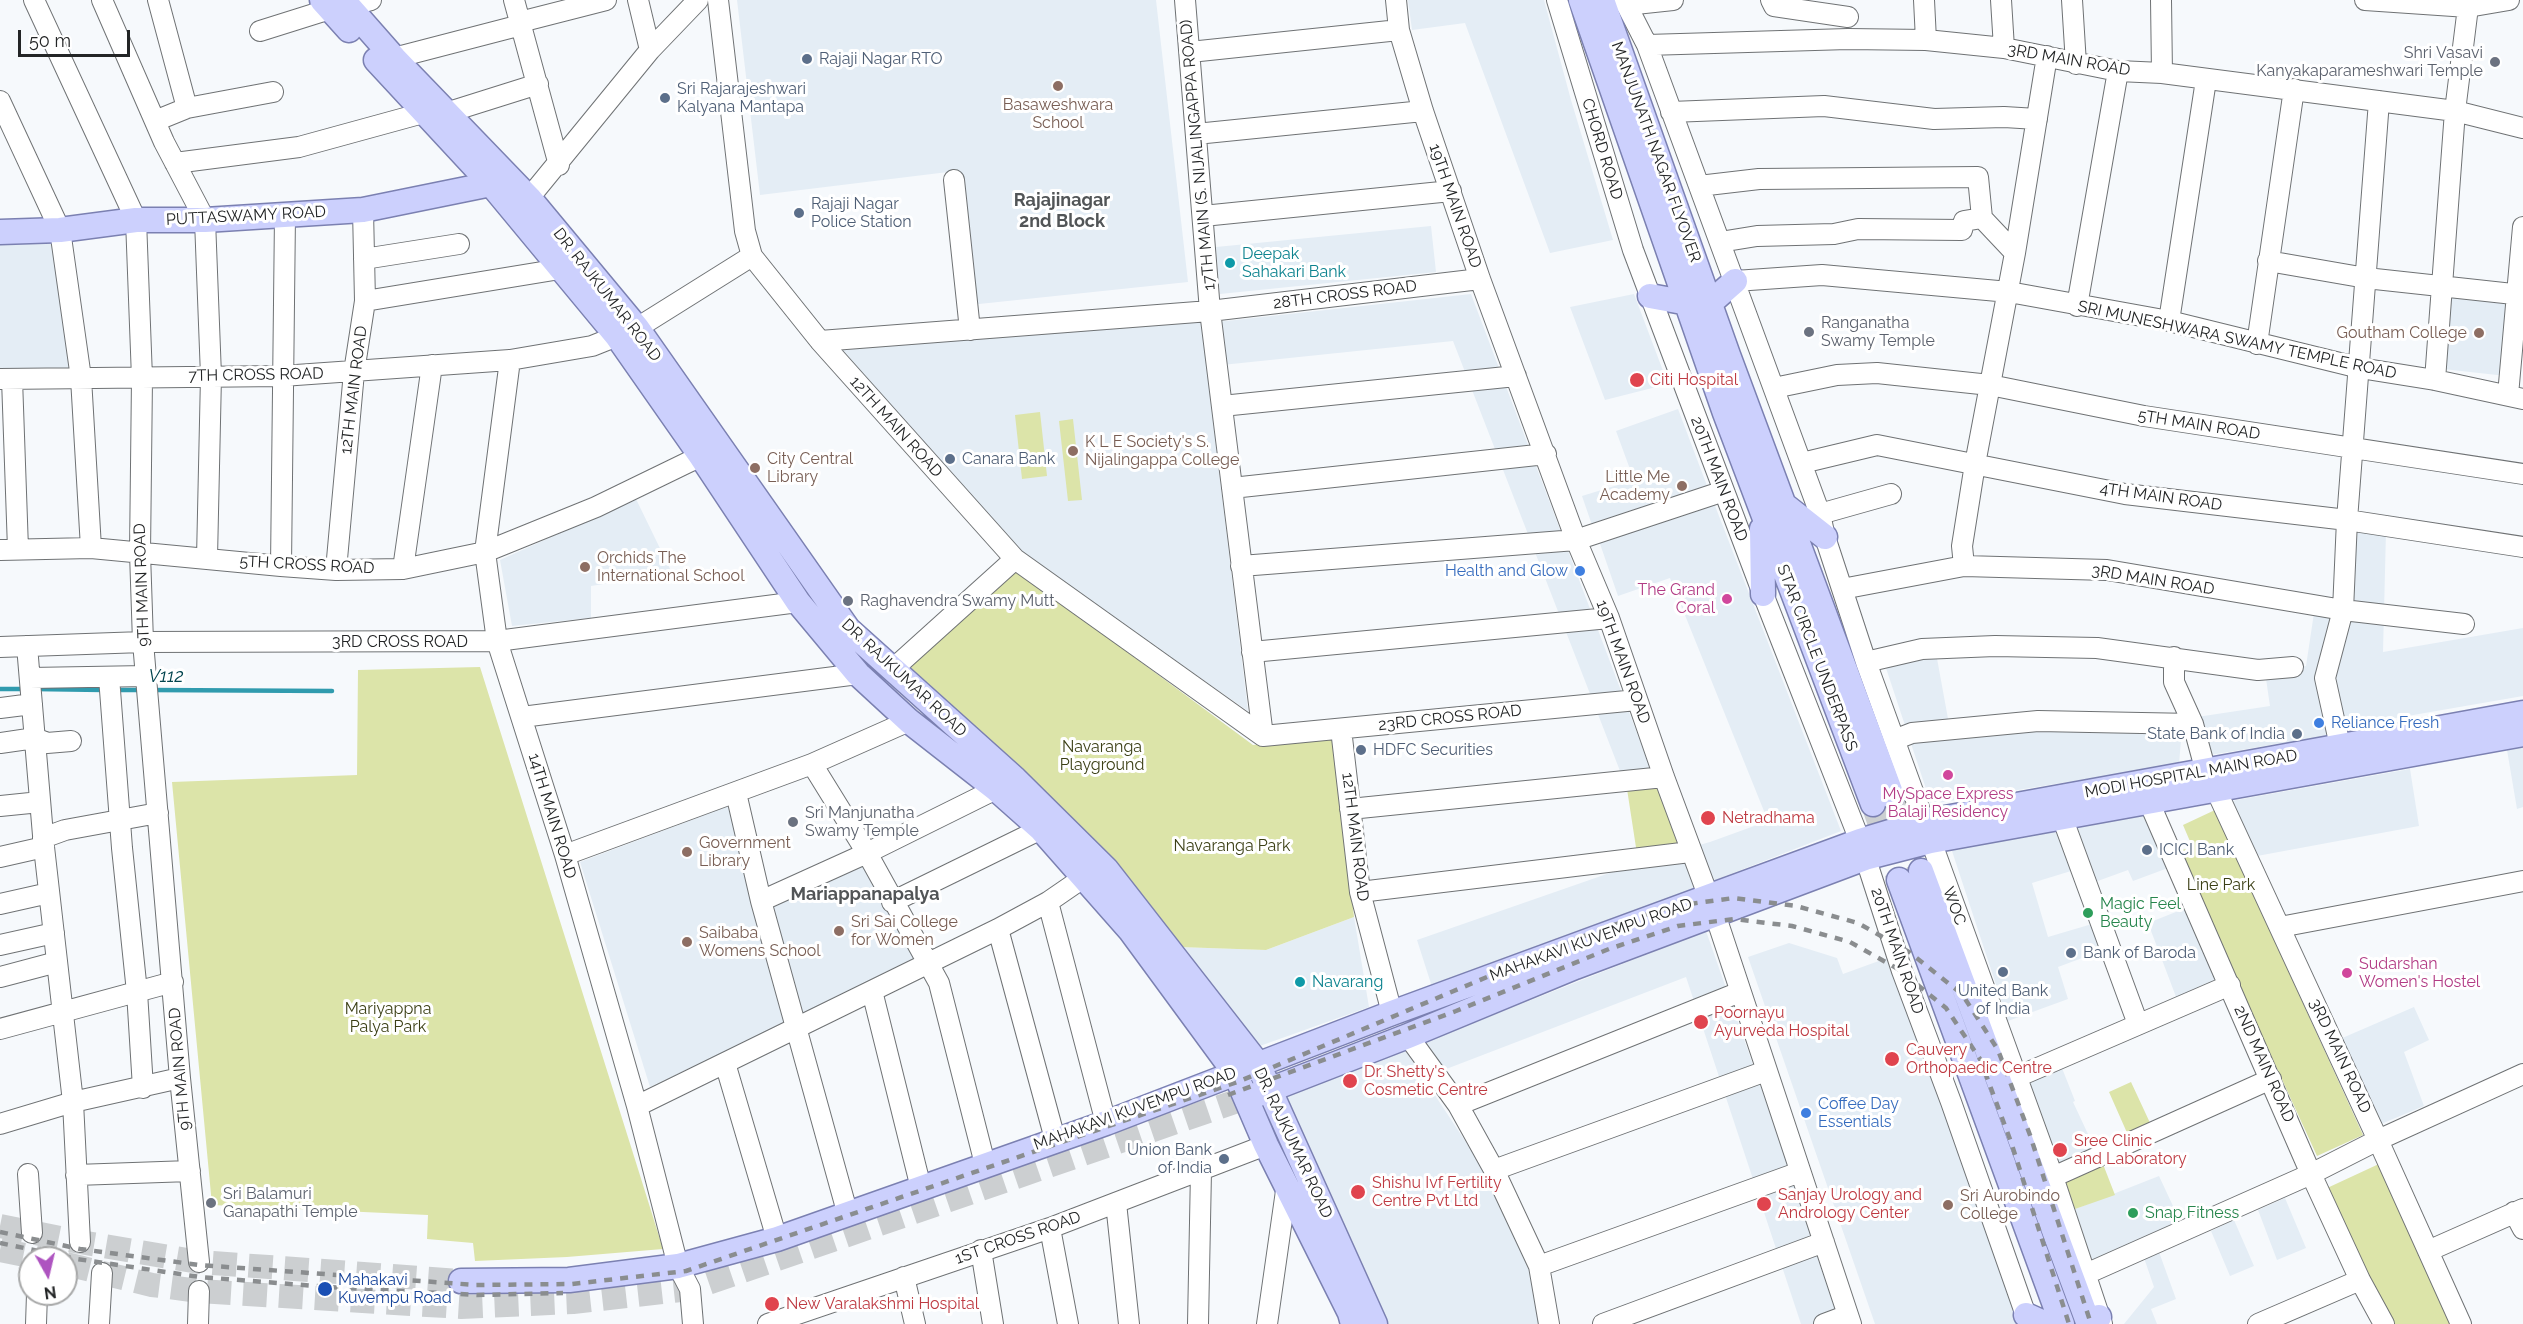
<!DOCTYPE html>
<style>
body{margin:0}
#map{position:relative;width:2523px;height:1324px;overflow:hidden;background:#f6f9fc;font-family:Raleway,sans-serif}
canvas{display:block}
.north{position:absolute;left:18px;top:1246px;width:60px;height:60px;box-sizing:border-box;background:#fff;border:2px solid #a7a8a8;border-radius:50%;rotate:172deg;font-size:16px;font-weight:700;line-height:24px;text-align:center;color:#232526}
.north::after{content:'';display:block;margin:auto;width:21px;height:27px;background:#ae54c0;clip-path:polygon(50% 0,100% 100%,50% 72%,0 100%)}
.scale{position:absolute;left:18px;top:30px;width:112px;height:27px;box-sizing:border-box;border:3px solid #232526;border-top:0;padding-left:8px;font-size:18px;line-height:21px;white-space:nowrap;color:#232526;-webkit-text-stroke:4px #fff;paint-order:stroke}
</style>
<div id="map">
<canvas width="2523" height="1324"></canvas>
<div class="north">N</div>
<div class="scale">50 m</div>
</div>
<script>
const g = document.querySelector('canvas').getContext('2d');
g.lineJoin = 'round';
function paint(path, color) { g.fillStyle = color; g.fill(path, 'evenodd'); }
const toPath = rows => new Path2D(rows.map(r => 'M' + r).join(''));
function trace(path, color, width, dash) { g.strokeStyle = color; g.lineWidth = width; g.lineCap = dash ? 'butt' : 'round'; g.setLineDash(dash || []); g.stroke(path); }
function drawText(font, color, halo, rows, align = 'center') {
  g.font = font + ' Raleway,sans-serif'; g.lineWidth = 6; g.setLineDash([]); g.textBaseline = 'middle'; g.strokeStyle = halo; g.fillStyle = color; for (const [text, x, y, turn = 0] of rows) {
    g.save(); g.translate(x, y); g.rotate((+turn || 0) * Math.PI / 180); g.textAlign = isNaN(turn) ? turn : align; if (halo) g.strokeText(text, 0, 0); g.fillText(text, 0, 0); g.restore();
  }
}
const built = toPath([
 [737,0,1156,0,1188,282,960,306,948,172,760,195],
 [1408,0,1544,0,1571,100,1613,240,1550,253,1465,23,1412,30],
 [1431,226,1436,272,1220,294,1216,247],
 [56,238,74,375,0,375,0,241],
 [2451,292,2514,298,2506,376,2443,369],
 [1471,294,1657,786,1627,789,1453,341,1222,365,1217,322],
 [1634,294,1668,384,1605,400,1570,307],
 [1201,321,1248,711,1019,552,839,349],
 [1678,409,1709,491,1593,528,1582,496,1634,480,1616,431],
 [1712,498,1841,831,1433,990,1417,940,1647,860,1710,842,1768,821,1670,578,1618,596,1598,538],
 [636,499,672,573,591,586,591,618,512,626,500,560],
 [2353,528,2386,531,2383,652,2523,628,2523,696,2344,727,2333,659],
 [2314,613,2337,615,2332,735,2204,756,2197,717,2270,706,2265,672,2306,666],
 [1936,653,1949,724,2183,717,2179,764,1931,804,1884,662],
 [2523,747,2523,807,2517,809,2507,750],
 [2410,769,2419,826,2257,856,2231,801],
 [734,804,788,1022,650,1087,580,862],
 [2144,814,2168,868,2133,881,2128,870,2095,882,2075,826],
 [2056,830,2071,871,2032,883,2048,937,2092,924,2101,951,2058,967,2068,999,2008,1021,1952,851,1989,840],
 [866,857,917,958,801,1014,767,904],
 [2186,908,2220,986,2178,1002,2148,923],
 [1354,917,1369,1007,1257,1047,1179,947,1266,950],
 [1706,931,1844,1324,1801,1324,1686,977,1441,1071,1425,1042],
 [1789,943,1837,958,1843,974,1887,958,1934,1083,2018,1324,1875,1324,1748,957],
 [2414,1007,2429,1040,2404,1052,2424,1106,2381,1124,2340,1039],
 [1405,1050,1487,1174,1533,1267,1541,1324,1380,1324,1278,1098],
 [2060,1063,2075,1101,2073,1102,2095,1149,2057,1165,2023,1079],
 [2159,1176,2180,1221,2092,1261,2075,1209],
 [2285,1198,2306,1248,2277,1260,2258,1210],
 [2234,1220,2254,1266,2230,1276,2211,1231],
 [2159,1252,2176,1299,2151,1309,2157,1324,2124,1324,2154,1287,2144,1258]
]);
const green = toPath([
 [1040,412,1047,476,1022,479,1015,415],
 [1073,419,1082,500,1068,501,1059,421],
 [1015,569,1253,745,1334,739,1354,917,1266,950,1179,947,903,670],
 [480,667,638,1169,663,1249,567,1257,475,1261,473,1243,427,1239,428,1215,212,1205,172,782,357,775,358,670],
 [1657,786,1679,848,1637,854,1627,789],
 [2215,810,2363,1135,2317,1156,2178,852,2192,846,2183,825],
 [2131,1082,2151,1125,2128,1135,2109,1092],
 [2101,1159,2115,1195,2075,1209,2063,1176],
 [2381,1163,2459,1324,2389,1324,2325,1189]
]);
const stream = toPath([
 [0,689,26,689],
 [34,689,104,690],
 [115,690,143,690],
 [151,690,332,691]
]);
const majorTunnel = toPath([
 [1892,796,1921,871],
 [1873,804,1899,880],
 [0,1226,80,1242,199,1262,461,1281],
 [0,1250,39,1258],
 [66,1264,152,1285,199,1291,461,1307,573,1302,690,1289,1246,1098]
]);
const minor = toPath([
 [34,0,136,220,142,378,140,553,143,642,180,1078,199,1262],
 [102,0,164,142,205,220,211,376,207,558],
 [158,0,187,108],
 [514,0,559,165],
 [638,0,650,50],
 [718,0,745,231,752,256,820,341,1015,559,1263,736],
 [1185,0,1210,311,1263,736],
 [1396,0,1399,30,1423,111,1480,279,1576,540,1609,618,1664,777,1715,914,1851,1324],
 [1557,0,1633,250,1763,594,1860,841,1902,971,1951,1102,2029,1324],
 [1624,0,1647,45,1820,514,1825,537,1866,662,2053,1177,2102,1324],
 [1771,0,1774,6,1848,17],
 [1924,0,1926,40],
 [2001,0,2004,48],
 [2072,0,2076,64],
 [2161,0,2162,73],
 [2365,0,2468,7,2509,0],
 [1626,5,1673,0],
 [348,6,371,0],
 [520,22,606,0],
 [260,31,330,9],
 [1647,45,1848,39,1926,40,2004,48,2118,71,2162,73,2455,111,2523,128],
 [1190,52,1399,30],
 [394,58,521,25],
 [0,101,60,230,81,378,91,548],
 [449,112,538,84],
 [1671,112,1824,106,1934,119,2004,117,2037,119],
 [155,121,187,108,273,92],
 [1196,134,1423,111],
 [175,163,299,147,423,113],
 [954,180,970,330],
 [1699,186,1759,179,1978,177,1982,218,2015,253],
 [529,198,650,50,698,0],
 [1203,216,1451,191],
 [1720,242,1757,236,1834,234,1858,229,1962,230,1964,221,1982,218],
 [364,259,459,244],
 [2268,261,2366,278,2523,295],
 [1735,281,1822,275,2009,292,2169,321,2360,368,2435,380,2523,399],
 [365,301,560,269],
 [2077,306,2118,71],
 [2169,321,2206,80],
 [820,341,1210,311,1480,279],
 [2257,344,2294,89],
 [510,360,485,552,497,641,565,855,637,1106,678,1266,690,1289,693,1324],
 [0,379,282,376,510,360,592,346,637,328,752,256],
 [12,379,18,549],
 [2435,380,2455,111,2468,7],
 [1774,388,1837,375,1877,373,1990,385,2144,416,2523,474],
 [2508,395,2523,227],
 [1222,406,1516,376],
 [1802,463,1877,445,2125,494,2347,520,2523,547],
 [1232,488,1546,454],
 [1820,514,1891,494],
 [0,550,91,548,281,566,336,570,403,569,485,552,596,507,701,456],
 [281,566,285,215],
 [1241,566,1576,540,1724,491],
 [1964,566,1962,546,1975,464,2015,253,2047,56],
 [403,569,432,365],
 [336,570,354,372,365,301,363,210],
 [1842,589,1964,566,2107,570,2343,610,2464,624],
 [27,646,44,847,73,1102,80,1242],
 [0,647,143,642,497,641,798,602],
 [1252,652,1609,618],
 [2174,657,2174,682,2193,724,2206,772],
 [1866,662,1922,649,1995,646,2097,648,2258,670,2293,667],
 [893,669,1015,559],
 [109,677,122,848,137,992,143,1088],
 [30,678,146,676],
 [0,708,32,704],
 [522,717,858,674],
 [1341,729,1360,892,1392,1013],
 [1263,736,1637,700],
 [1894,740,1912,733,2038,721,2193,724],
 [0,743,35,738,47,743,71,741],
 [2340,746,2325,678,2343,610,2347,520,2379,101],
 [812,764,867,853,939,983,985,1164],
 [2216,790,2378,1140,2461,1324],
 [736,793,761,901,848,1215],
 [2149,802,2311,1174,2360,1280,2384,1324],
 [0,806,40,802],
 [1350,809,1664,777],
 [2062,817,2138,1024],
 [43,838,65,830,158,813],
 [565,855,812,764,909,721],
 [0,857,44,847],
 [1360,892,1690,852],
 [761,901,867,853,996,789],
 [892,902,1041,829],
 [1048,902,1106,1123],
 [0,904,49,893],
 [2280,927,2523,881],
 [998,929,1055,1139],
 [0,945,54,933],
 [0,977,57,962],
 [872,991,921,1188],
 [0,1029,173,982],
 [1408,1036,1458,1105,1494,1170,1539,1266,1549,1324],
 [725,1063,777,1239],
 [2017,1077,2230,985],
 [1458,1105,1740,992],
 [637,1106,998,929,1048,902,1096,869],
 [0,1124,73,1102,180,1078],
 [1494,1170,1766,1071],
 [28,1174,32,1233],
 [76,1175,190,1171],
 [2053,1177,2271,1079],
 [1116,1203,1129,1324],
 [2514,1212,2523,1229],
 [1050,1228,1068,1324],
 [981,1250,993,1324],
 [2428,1251,2523,1209],
 [1539,1266,1800,1172],
 [2086,1274,2311,1174,2378,1140,2523,1074],
 [904,1277,915,1324],
 [36,1324,37,1294],
 [99,1324,102,1273],
 [198,1324,199,1291],
 [768,1324,1050,1228,1266,1145],
 [1198,1324,1201,1171],
 [1267,1324,1287,1184],
 [1603,1324,1824,1242],
 [1824,1324,1848,1315],
 [2258,1324,2360,1280]
]);
const major = toPath([
 [322,0,349,30],
 [343,0,394,58,529,198,637,328,848,629,1015,779,1106,869,1258,1064,1375,1324],
 [1581,0,1725,413,1873,804],
 [1602,0,1728,355,1892,796],
 [376,60,491,184,617,336,701,456,798,602,858,674,909,721,996,789,1041,829,1130,930,1235,1073,1266,1145,1350,1313,1353,1324],
 [0,232,60,230,136,220,205,220,363,210,491,184],
 [1650,296,1688,303],
 [1710,303,1735,281],
 [1783,504,1825,537],
 [1762,529,1763,594],
 [1921,871,2088,1322,2099,1317],
 [1899,880,2062,1324],
 [1256,1095,1408,1036,1575,967,1865,858,1931,841,2523,734],
 [461,1281,569,1280,678,1266,777,1239,1106,1123,1392,1013,1860,841,1923,822,2523,713],
 [2026,1315,2046,1324]
]);
const rail = toPath([
 [1228,1095,1456,1011,1609,949,1678,926,1734,919,1792,926,1850,942,1898,969,1946,1008,1980,1059,2011,1142,2069,1324],
 [0,1232,80,1249,199,1265,476,1285,572,1284,686,1271,1240,1081,1601,929,1674,906,1734,898,1796,906,1858,923,1909,952,1962,994,1998,1050,2030,1135,2091,1324],
 [0,1243,77,1259,200,1277,329,1287,477,1295,563,1293]
]);
const markers = [
 [807,59,6,"#5c6f8a"],
 [2495,62,6,"#6b7280"],
 [1058,86,6,"#8d6e63"],
 [665,98,6,"#5c6f8a"],
 [799,213,6,"#5c6f8a"],
 [1230,263,6,"#0f9aa8"],
 [1809,332,6,"#6b7280"],
 [2479,333,6,"#8d6e63"],
 [1637,380,8,"#e0444e"],
 [1073,451,6,"#8d6e63"],
 [950,459,6,"#5c6f8a"],
 [755,468,6,"#8d6e63"],
 [1682,486,6,"#8d6e63"],
 [585,567,6,"#8d6e63"],
 [1580,571,6,"#3f7fe0"],
 [1727,599,6,"#d1479c"],
 [848,601,6,"#6b7280"],
 [2319,723,6,"#3f7fe0"],
 [2297,734,6,"#5c6f8a"],
 [1361,750,6,"#5c6f8a"],
 [1948,775,6,"#d1479c"],
 [1708,818,8,"#e0444e"],
 [793,822,6,"#6b7280"],
 [2147,850,6,"#5c6f8a"],
 [687,852,6,"#8d6e63"],
 [2088,913,6,"#2e9e5b"],
 [839,931,6,"#8d6e63"],
 [687,942,6,"#8d6e63"],
 [2071,953,6,"#5c6f8a"],
 [2003,972,6,"#5c6f8a"],
 [2347,973,6,"#d1479c"],
 [1300,982,6,"#0f9aa8"],
 [1701,1022,8,"#e0444e"],
 [1892,1059,8,"#e0444e"],
 [1350,1081,8,"#e0444e"],
 [1806,1113,6,"#3f7fe0"],
 [2060,1150,8,"#e0444e"],
 [1224,1159,6,"#5c6f8a"],
 [1358,1192,8,"#e0444e"],
 [211,1203,6,"#6b7280"],
 [1764,1204,8,"#e0444e"],
 [1948,1205,6,"#8d6e63"],
 [2133,1213,6,"#2e9e5b"],
 [325,1289,8,"#1a4fb4"],
 [772,1304,8,"#e0444e"]
];
const worshipNames = [
 ["Shri Vasavi",2483,53,"right"],
 ["Kanyakaparameshwari Temple",2483,71,"right"],
 ["Ranganatha",1821,323],
 ["Swamy Temple",1821,341],
 ["Raghavendra Swamy Mutt",860,601],
 ["Sri Manjunatha",805,813],
 ["Swamy Temple",805,831],
 ["Sri Balamuri",223,1194],
 ["Ganapathi Temple",223,1212]
];
const serviceNames = [
 ["Rajaji Nagar RTO",819,59],
 ["Sri Rajarajeshwari",677,89],
 ["Kalyana Mantapa",677,107],
 ["Rajaji Nagar",811,204],
 ["Police Station",811,222],
 ["Canara Bank",962,459],
 ["State Bank of India",2285,734,"right"],
 ["HDFC Securities",1373,750],
 ["ICICI Bank",2159,850],
 ["Bank of Baroda",2083,953],
 ["United Bank",2003,991,"center"],
 ["of India",2003,1009,"center"],
 ["Union Bank",1212,1150,"right"],
 ["of India",1212,1168,"right"]
];
const streetNames = [
 ["3RD MAIN ROAD",2069,60,10],
 ["CHORD ROAD",1602,149,73],
 ["MANJUNATH NAGAR FLYOVER",1656,152,70],
 ["17TH MAIN (S. NIJALINGAPPA ROAD)",1198,155,-95],
 ["19TH MAIN ROAD",1455,206,71],
 ["PUTTASWAMY ROAD",246,216,-3],
 ["DR. RAJKUMAR ROAD",607,295,52],
 ["28TH CROSS ROAD",1345,295,-7],
 ["SRI MUNESHWARA SWAMY TEMPLE ROAD",2237,340,12],
 ["7TH CROSS ROAD",256,375,-1],
 ["12TH MAIN ROAD",354,390,-83],
 ["5TH MAIN ROAD",2199,425,9],
 ["12TH MAIN ROAD",896,427,48],
 ["20TH MAIN ROAD",1719,479,69],
 ["4TH MAIN ROAD",2161,497,8],
 ["5TH CROSS ROAD",307,565,3],
 ["3RD MAIN ROAD",2153,580,9],
 ["9TH MAIN ROAD",142,585,-92],
 ["3RD CROSS ROAD",400,642],
 ["STAR CIRCLE UNDERPASS",1817,658,69],
 ["19TH MAIN ROAD",1623,662,70],
 ["DR. RAJKUMAR ROAD",904,678,43],
 ["23RD CROSS ROAD",1450,718,-6],
 ["MODI HOSPITAL MAIN ROAD",2191,774,-10],
 ["14TH MAIN ROAD",552,816,73],
 ["12TH MAIN ROAD",1355,837,83],
 ["WOC",1954,906,70],
 ["MAHAKAVI KUVEMPU ROAD",1591,940,-20],
 ["20TH MAIN ROAD",1897,951,71],
 ["3RD MAIN ROAD",2340,1056,65],
 ["2ND MAIN ROAD",2264,1064,66],
 ["9TH MAIN ROAD",180,1069,-95],
 ["MAHAKAVI KUVEMPU ROAD",1135,1109,-20],
 ["DR. RAJKUMAR ROAD",1293,1143,65],
 ["1ST CROSS ROAD",1018,1238,-19]
];
const educationNames = [
 ["Basaweshwara",1058,105,"center"],
 ["School",1058,123,"center"],
 ["Goutham College",2467,333,"right"],
 ["K L E Society's S.",1085,442],
 ["Nijalingappa College",1085,460],
 ["City Central",767,459],
 ["Library",767,477],
 ["Little Me",1670,477,"right"],
 ["Academy",1670,495,"right"],
 ["Orchids The",597,558],
 ["International School",597,576],
 ["Government",699,843],
 ["Library",699,861],
 ["Sri Sai College",851,922],
 ["for Women",851,940],
 ["Saibaba",699,933],
 ["Womens School",699,951],
 ["Sri Aurobindo",1960,1196],
 ["College",1960,1214]
];
const cultureNames = [
 ["Deepak",1242,254],
 ["Sahakari Bank",1242,272],
 ["Navarang",1312,982]
];
const healthNames = [
 ["Citi Hospital",1650,380],
 ["Netradhama",1722,818],
 ["Poornayu",1714,1013],
 ["Ayurveda Hospital",1714,1031],
 ["Cauvery",1906,1050],
 ["Orthopaedic Centre",1906,1068],
 ["Dr. Shetty's",1364,1072],
 ["Cosmetic Centre",1364,1090],
 ["Sree Clinic",2074,1141],
 ["and Laboratory",2074,1159],
 ["Shishu Ivf Fertility",1372,1183],
 ["Centre Pvt Ltd",1372,1201],
 ["Sanjay Urology and",1778,1195],
 ["Andrology Center",1778,1213],
 ["New Varalakshmi Hospital",786,1304]
];
const shopNames = [
 ["Health and Glow",1568,571,"right"],
 ["Reliance Fresh",2331,723],
 ["Coffee Day",1818,1104],
 ["Essentials",1818,1122]
];
const hotelNames = [
 ["The Grand",1715,590],
 ["Coral",1715,608],
 ["MySpace Express",1948,794,"center"],
 ["Balaji Residency",1948,812,"center"],
 ["Sudarshan",2359,964,"left"],
 ["Women's Hostel",2359,982,"left"]
];
const parkNames = [
 ["Navaranga",1102,747],
 ["Playground",1102,765],
 ["Navaranga Park",1232,846],
 ["Line Park",2221,885],
 ["Mariyappna",388,1009],
 ["Palya Park",388,1027]
];
const leisureNames = [
 ["Magic Feel",2100,904],
 ["Beauty",2100,922],
 ["Snap Fitness",2145,1213]
];
const transitNames = [
 ["Mahakavi",338,1280],
 ["Kuvempu Road",338,1298]
];
const neighbourhoodNames = [
 ["Rajajinagar",1062,201],
 ["2nd Block",1062,222],
 ["Mariappanapalya",865,895]
];
const waterNames = [
 ["V112",166,677]
];
paint(built, '#e4edf5');
paint(green, '#dce4a9');
trace(stream, '#309bae', 4.5);
trace(majorTunnel, '#cccfd1', 24, [24, 12]);
trace(minor, '#6f7274', 22);
trace(major, '#7b80b1', 27);
trace(minor, '#fff', 20);
trace(major, '#ccd0fd', 24);
trace(rail, '#8a8d8f', 4.5, [8, 8]);
for (const [x, y, r, color] of markers) { const dot = new Path2D(); dot.arc(x, y, r, 0, 2 * Math.PI); g.fillStyle = color; g.fill(dot); trace(dot, '#fff', 2); }
drawText('16px', '#5b616d', '#fff', worshipNames, 'left');
drawText('16px', '#4e5e75', '#fff', serviceNames, 'left');
drawText('16px', '#232526', '#fff', streetNames);
drawText('16px', '#785e54', '#fff', educationNames, 'left');
drawText('16px', '#0d838f', '#fff', cultureNames, 'left');
drawText('16px', '#be3a42', '#fff', healthNames, 'left');
drawText('16px', '#366cbe', '#fff', shopNames, 'left');
drawText('16px', '#b23c85', '#fff', hotelNames, 'right');
drawText('16px', '#3b3f15', '#fff', parkNames);
drawText('16px', '#27864d', '#fff', leisureNames, 'left');
drawText('16px', '#164399', '#fff', transitNames, 'left');
drawText('bold 18px', '#525557', '#fff', neighbourhoodNames);
drawText('italic 18px', '#00444e', '#fff', waterNames);
</script>
